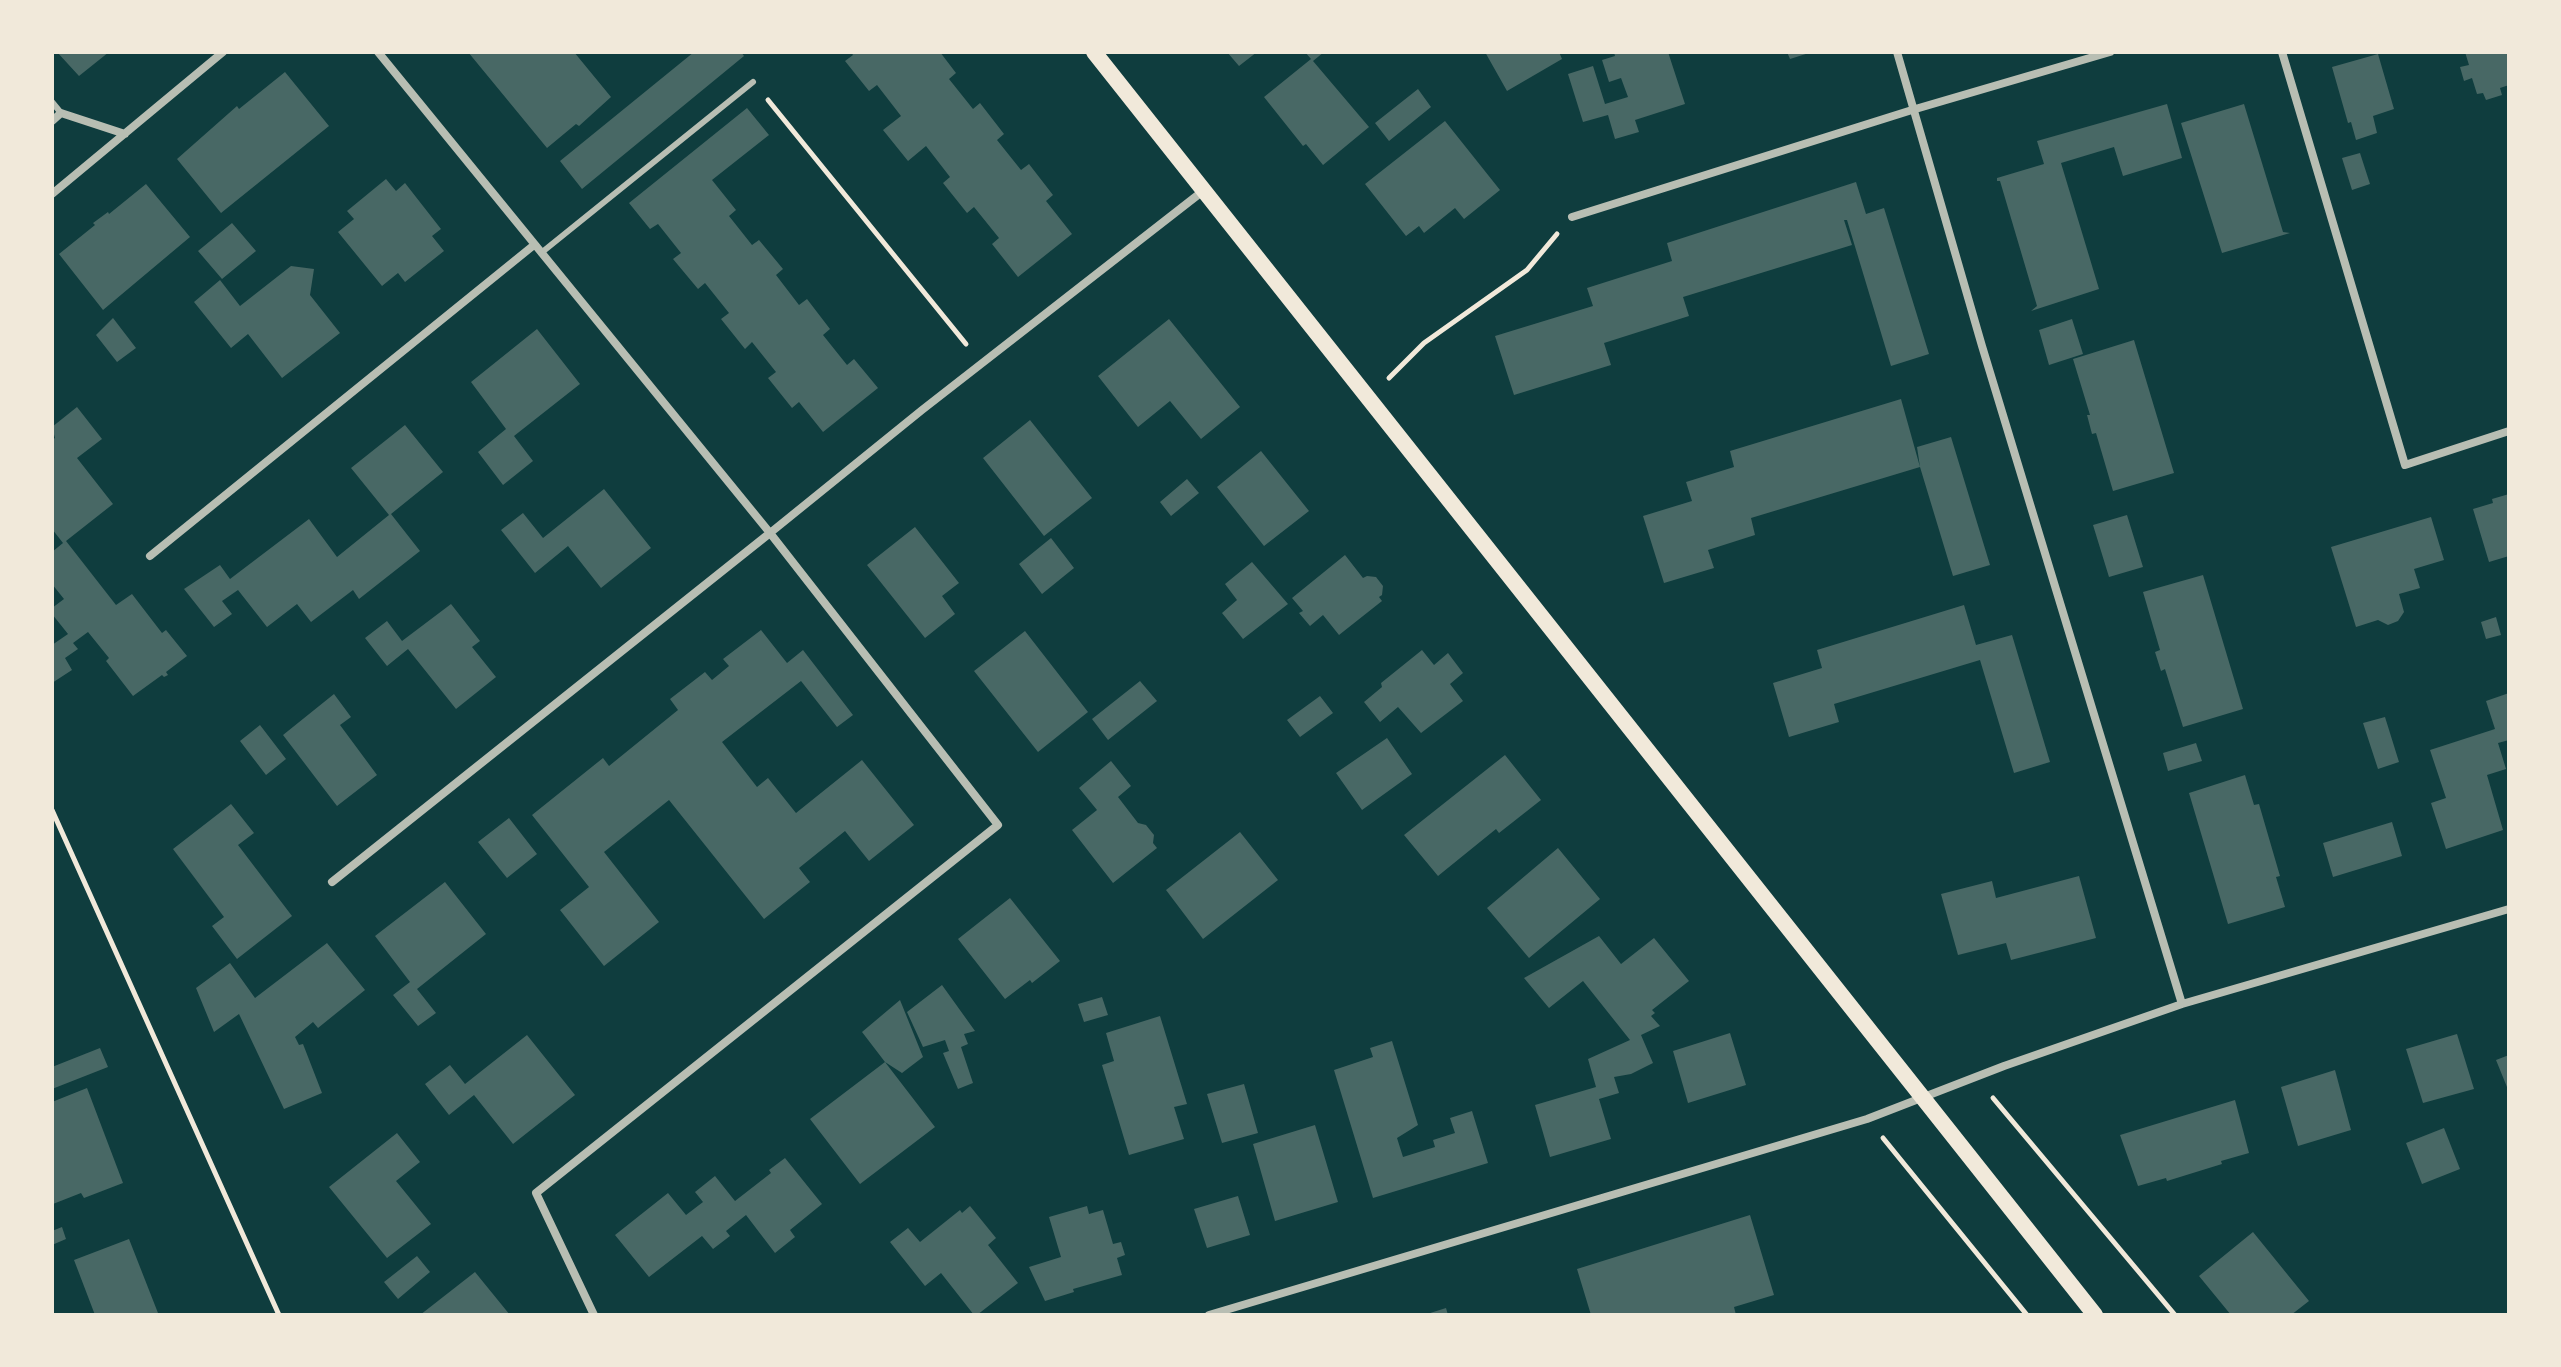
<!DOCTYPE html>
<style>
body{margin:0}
#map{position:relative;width:2561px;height:1367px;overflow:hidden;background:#0f3d3e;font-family:Lato,sans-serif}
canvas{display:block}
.frame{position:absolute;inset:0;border:54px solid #f1e9da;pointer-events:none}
</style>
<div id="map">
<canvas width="2561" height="1367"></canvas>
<div class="frame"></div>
</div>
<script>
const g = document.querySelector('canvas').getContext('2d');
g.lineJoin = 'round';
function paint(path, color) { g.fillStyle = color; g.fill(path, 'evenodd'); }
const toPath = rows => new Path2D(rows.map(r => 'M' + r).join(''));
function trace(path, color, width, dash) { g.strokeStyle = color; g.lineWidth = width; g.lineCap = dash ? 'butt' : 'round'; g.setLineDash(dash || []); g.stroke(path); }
const building = toPath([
 [57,52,109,52,79,76],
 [468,52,574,52,611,97,579,126,576,124,547,148],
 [694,52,741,52,744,56,582,189,560,161],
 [851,52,940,52,956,73,949,79,973,109,980,103,1004,134,997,140,1021,170,1029,164,1053,195,1046,201,1072,234,1018,277,992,244,999,238,974,207,967,213,943,183,950,177,926,146,908,161,883,130,901,116,877,85,869,91,845,61,853,55],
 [1227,52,1257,52,1239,66],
 [1305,52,1324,52,1313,61,1369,127,1323,165,1306,144,1303,146,1264,97,1311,59],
 [1485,52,1559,52,1562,59,1507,91],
 [1614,52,1668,52,1685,104,1635,120,1639,132,1615,139,1608,115,1583,122,1568,74,1593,66,1605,104,1628,97,1621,78,1609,82,1602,60,1615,56],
 [1787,52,1808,52,1809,53,1790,59],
 [2465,52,2509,52,2509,85,2500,88,2502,95,2486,100,2483,93,2477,94,2472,78,2464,81,2460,67,2469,65],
 [2378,54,2394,109,2373,116,2377,133,2356,140,2351,122,2348,123,2332,67],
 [285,72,329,126,221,213,177,159,237,106,239,109],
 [1418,89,1431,107,1389,141,1375,123],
 [2167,104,2182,158,2123,176,2114,147,2061,163,2099,289,2031,311,2037,306,2000,181,1997,181,1997,178,2044,164,2037,141],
 [2244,104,2283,232,2290,233,2222,253,2181,123],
 [747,108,769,135,712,180,736,210,729,216,752,245,759,240,783,269,776,275,799,305,807,299,830,329,823,335,847,365,854,359,878,388,823,432,799,402,792,408,768,378,776,372,752,342,745,349,721,319,729,313,705,283,698,289,673,259,681,253,658,224,650,229,629,203],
 [1445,121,1500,190,1464,219,1455,208,1424,233,1419,226,1406,236,1365,184],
 [2360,153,2370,184,2352,190,2342,158],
 [386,179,396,191,405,183,441,229,432,236,444,251,405,282,398,273,382,286,338,232,354,219,347,211],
 [1856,182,1866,214,1884,208,1929,354,1891,366,1847,220,1844,220,1852,245,1683,297,1689,316,1604,343,1611,365,1514,395,1495,336,1593,306,1587,288,1672,261,1667,243],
 [146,184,190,237,103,310,59,254,95,225,93,223,108,212,109,214],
 [232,223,256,251,222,279,198,251],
 [291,266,314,269,310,295,340,333,282,378,248,334,231,348,194,302,220,280,240,306],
 [113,318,136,348,117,362,96,335],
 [1169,319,1240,407,1201,439,1170,401,1138,427,1098,376],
 [2072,319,2083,354,2049,365,2039,330],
 [537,329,580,384,514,436,533,461,503,485,478,452,506,429,471,382],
 [2134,340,2174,473,2113,491,2096,433,2092,434,2087,415,2090,415,2073,359],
 [1901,399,1920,467,1751,518,1755,535,1708,550,1714,568,1664,583,1643,516,1692,501,1686,482,1734,467,1730,451],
 [77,407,102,439,77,458,113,504,66,541,116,605,132,594,162,633,166,630,187,656,166,672,168,675,164,677,162,675,133,696,106,661,109,658,88,632,73,643,78,649,65,658,72,670,52,683,52,645,68,634,52,614,52,608,64,599,52,584,52,552,63,543,52,529,52,440,55,438,52,427],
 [1030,420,1092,498,1044,536,983,458],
 [405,425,443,472,391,514,420,551,359,599,353,590,311,622,297,604,267,627,238,590,222,601,232,614,214,627,184,589,220,565,230,579,309,519,337,557,389,515,351,468],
 [1951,437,1990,565,1953,576,1920,467,1917,447],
 [1261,451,1309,511,1264,546,1217,487],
 [1187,479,1199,493,1171,516,1160,502],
 [604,489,651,548,601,588,568,546,535,573,501,530,523,513,543,538],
 [2509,494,2509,556,2489,562,2473,509,2493,503,2492,499],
 [2127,515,2143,567,2109,577,2093,525],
 [2431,517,2444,560,2414,569,2420,588,2399,594,2404,612,2398,621,2388,625,2378,620,2356,627,2331,547],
 [915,527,959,583,942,596,955,614,925,638,867,565],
 [1051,538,1074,568,1042,594,1019,564],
 [1345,555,1363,578,1367,576,1376,577,1383,586,1382,595,1379,597,1382,601,1339,635,1323,615,1310,626,1299,613,1303,611,1292,598],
 [1252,562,1288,604,1243,639,1222,613,1237,600,1225,584],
 [2203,575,2243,709,2183,727,2165,669,2161,671,2155,652,2160,650,2143,592],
 [451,604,480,641,472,647,496,677,456,709,408,649,387,666,365,638,387,621,402,641],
 [1964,605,1976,645,2012,635,2050,762,2014,773,1980,660,1834,704,1839,722,1789,737,1773,683,1822,668,1817,650],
 [2496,617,2501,635,2486,639,2481,622],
 [761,630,787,663,803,650,853,715,837,727,801,681,722,742,757,787,768,778,796,813,862,760,914,825,869,861,845,831,799,868,810,882,764,919,669,800,604,852,659,922,604,966,560,910,589,887,532,815,603,758,609,766,678,710,670,699,705,672,712,680,729,666,723,659],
 [1025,631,1088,712,1038,752,974,671],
 [1422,650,1434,665,1448,653,1463,673,1450,684,1463,701,1421,733,1398,707,1380,722,1364,702,1382,687,1381,683],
 [1140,681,1157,701,1108,740,1092,719],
 [2509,693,2509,740,2498,743,2506,769,2487,775,2503,830,2446,849,2431,803,2446,798,2430,750,2495,729,2486,701],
 [334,694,351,717,340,725,377,775,337,806,283,735],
 [1320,696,1333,713,1300,737,1287,720],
 [2385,717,2399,762,2378,769,2363,723],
 [260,725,286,759,266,775,240,741],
 [1387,738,1412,774,1362,810,1336,773],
 [2196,743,2202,761,2168,771,2163,753],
 [1505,755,1541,800,1499,833,1496,829,1438,876,1404,835],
 [1111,761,1131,786,1118,797,1138,823,1146,825,1154,835,1153,843,1157,848,1113,883,1072,830,1097,810,1079,788],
 [2245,775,2254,805,2259,804,2280,876,2276,877,2285,907,2228,924,2189,793],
 [231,804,254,833,238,845,292,916,237,959,212,926,224,917,173,849],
 [509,818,537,854,507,878,478,842],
 [2392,822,2402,856,2333,877,2323,843],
 [1240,832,1278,880,1203,939,1166,890],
 [1558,848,1600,899,1529,958,1487,908],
 [2079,876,2096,938,2011,960,2006,943,1958,955,1941,894,1992,881,1996,898],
 [445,882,486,934,417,989,436,1013,418,1026,393,995,410,982,375,936],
 [1010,898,1060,961,1032,983,1030,980,1005,999,958,939],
 [1599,936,1621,964,1654,938,1689,981,1652,1010,1655,1013,1651,1016,1660,1026,1641,1035,1653,1063,1631,1074,1614,1077,1619,1093,1599,1099,1611,1139,1550,1157,1535,1105,1596,1087,1588,1059,1630,1040,1583,981,1549,1008,1524,978],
 [327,943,365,990,318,1028,313,1022,295,1037,299,1045,303,1044,322,1093,284,1109,239,1014,214,1032,196,988,230,963,255,998],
 [942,985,975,1031,964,1034,968,1044,961,1047,973,1083,958,1089,943,1053,949,1051,945,1040,923,1047,907,1012],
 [1102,997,1108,1015,1084,1022,1078,1004],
 [900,1000,923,1057,902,1073,885,1062,862,1032],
 [1160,1016,1187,1104,1174,1107,1184,1139,1129,1155,1102,1065,1114,1061,1106,1033],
 [1730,1033,1746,1085,1688,1103,1673,1051],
 [2457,1034,2474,1089,2423,1103,2406,1049],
 [527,1035,575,1095,513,1144,474,1095,449,1115,425,1084,450,1065,465,1084],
 [1392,1041,1418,1125,1397,1138,1403,1157,1435,1147,1433,1140,1455,1133,1450,1118,1472,1111,1488,1163,1373,1198,1334,1070,1373,1057,1370,1048],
 [100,1048,108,1067,52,1089,52,1067],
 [2509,1055,2509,1092,2496,1060],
 [885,1062,935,1127,860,1184,810,1119],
 [2335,1070,2351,1130,2298,1146,2281,1087],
 [1244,1084,1258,1133,1222,1143,1207,1094],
 [87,1088,123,1183,84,1198,81,1193,53,1204,52,1102],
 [2235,1100,2249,1153,2221,1161,2222,1164,2167,1181,2166,1178,2138,1186,2120,1135],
 [1315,1125,1338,1202,1275,1221,1253,1144],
 [2444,1128,2460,1169,2422,1184,2406,1143],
 [397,1133,420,1162,396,1181,431,1224,387,1258,329,1187],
 [785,1158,822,1204,790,1230,795,1237,775,1253,746,1215,726,1231,730,1236,713,1249,702,1236,649,1277,615,1235,668,1193,686,1215,703,1202,695,1192,715,1176,735,1201,771,1173,769,1170],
 [1238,1196,1250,1235,1207,1248,1194,1209],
 [970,1206,996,1238,988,1245,1018,1283,977,1315,974,1315,941,1273,925,1286,890,1242,908,1228,920,1242,960,1210,962,1213],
 [1087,1206,1089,1214,1103,1210,1113,1244,1121,1242,1125,1255,1117,1258,1122,1275,1073,1289,1074,1292,1045,1301,1029,1267,1061,1257,1049,1217],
 [1750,1215,1774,1295,1734,1307,1736,1315,1591,1315,1577,1269],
 [62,1227,66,1239,52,1245,52,1231],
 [2253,1232,2309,1301,2291,1315,2231,1315,2199,1276],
 [129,1239,158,1313,95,1315,74,1260],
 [417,1256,430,1272,398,1299,384,1282],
 [475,1272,510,1315,420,1315],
 [1446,1308,1448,1315,1427,1315,1427,1314]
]);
const path = toPath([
 [768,100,966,344],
 [1389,378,1424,343,1527,270,1557,234],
 [52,810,279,1315],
 [1993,1098,2175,1315],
 [1883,1138,2027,1315]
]);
const service = toPath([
 [52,102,61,113],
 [541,253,753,82]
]);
const minor = toPath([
 [1897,52,1982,346,2182,1004],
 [2282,52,2405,465,2509,431],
 [52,121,61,113,125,134],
 [52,194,223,52],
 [1572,217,1912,110,2110,52],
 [150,556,534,245],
 [332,882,770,533,378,52],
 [594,1315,536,1193,998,825,770,533,922,410,1203,191],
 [1209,1315,1867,1119,2004,1066,2182,1004,2509,909]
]);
const secondary = toPath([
 [1094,52,2095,1315]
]);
paint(building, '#486865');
trace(path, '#f1e9da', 5);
trace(service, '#b8beb3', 6);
trace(minor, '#b8beb3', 8);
trace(secondary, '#f1e9da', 16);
</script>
